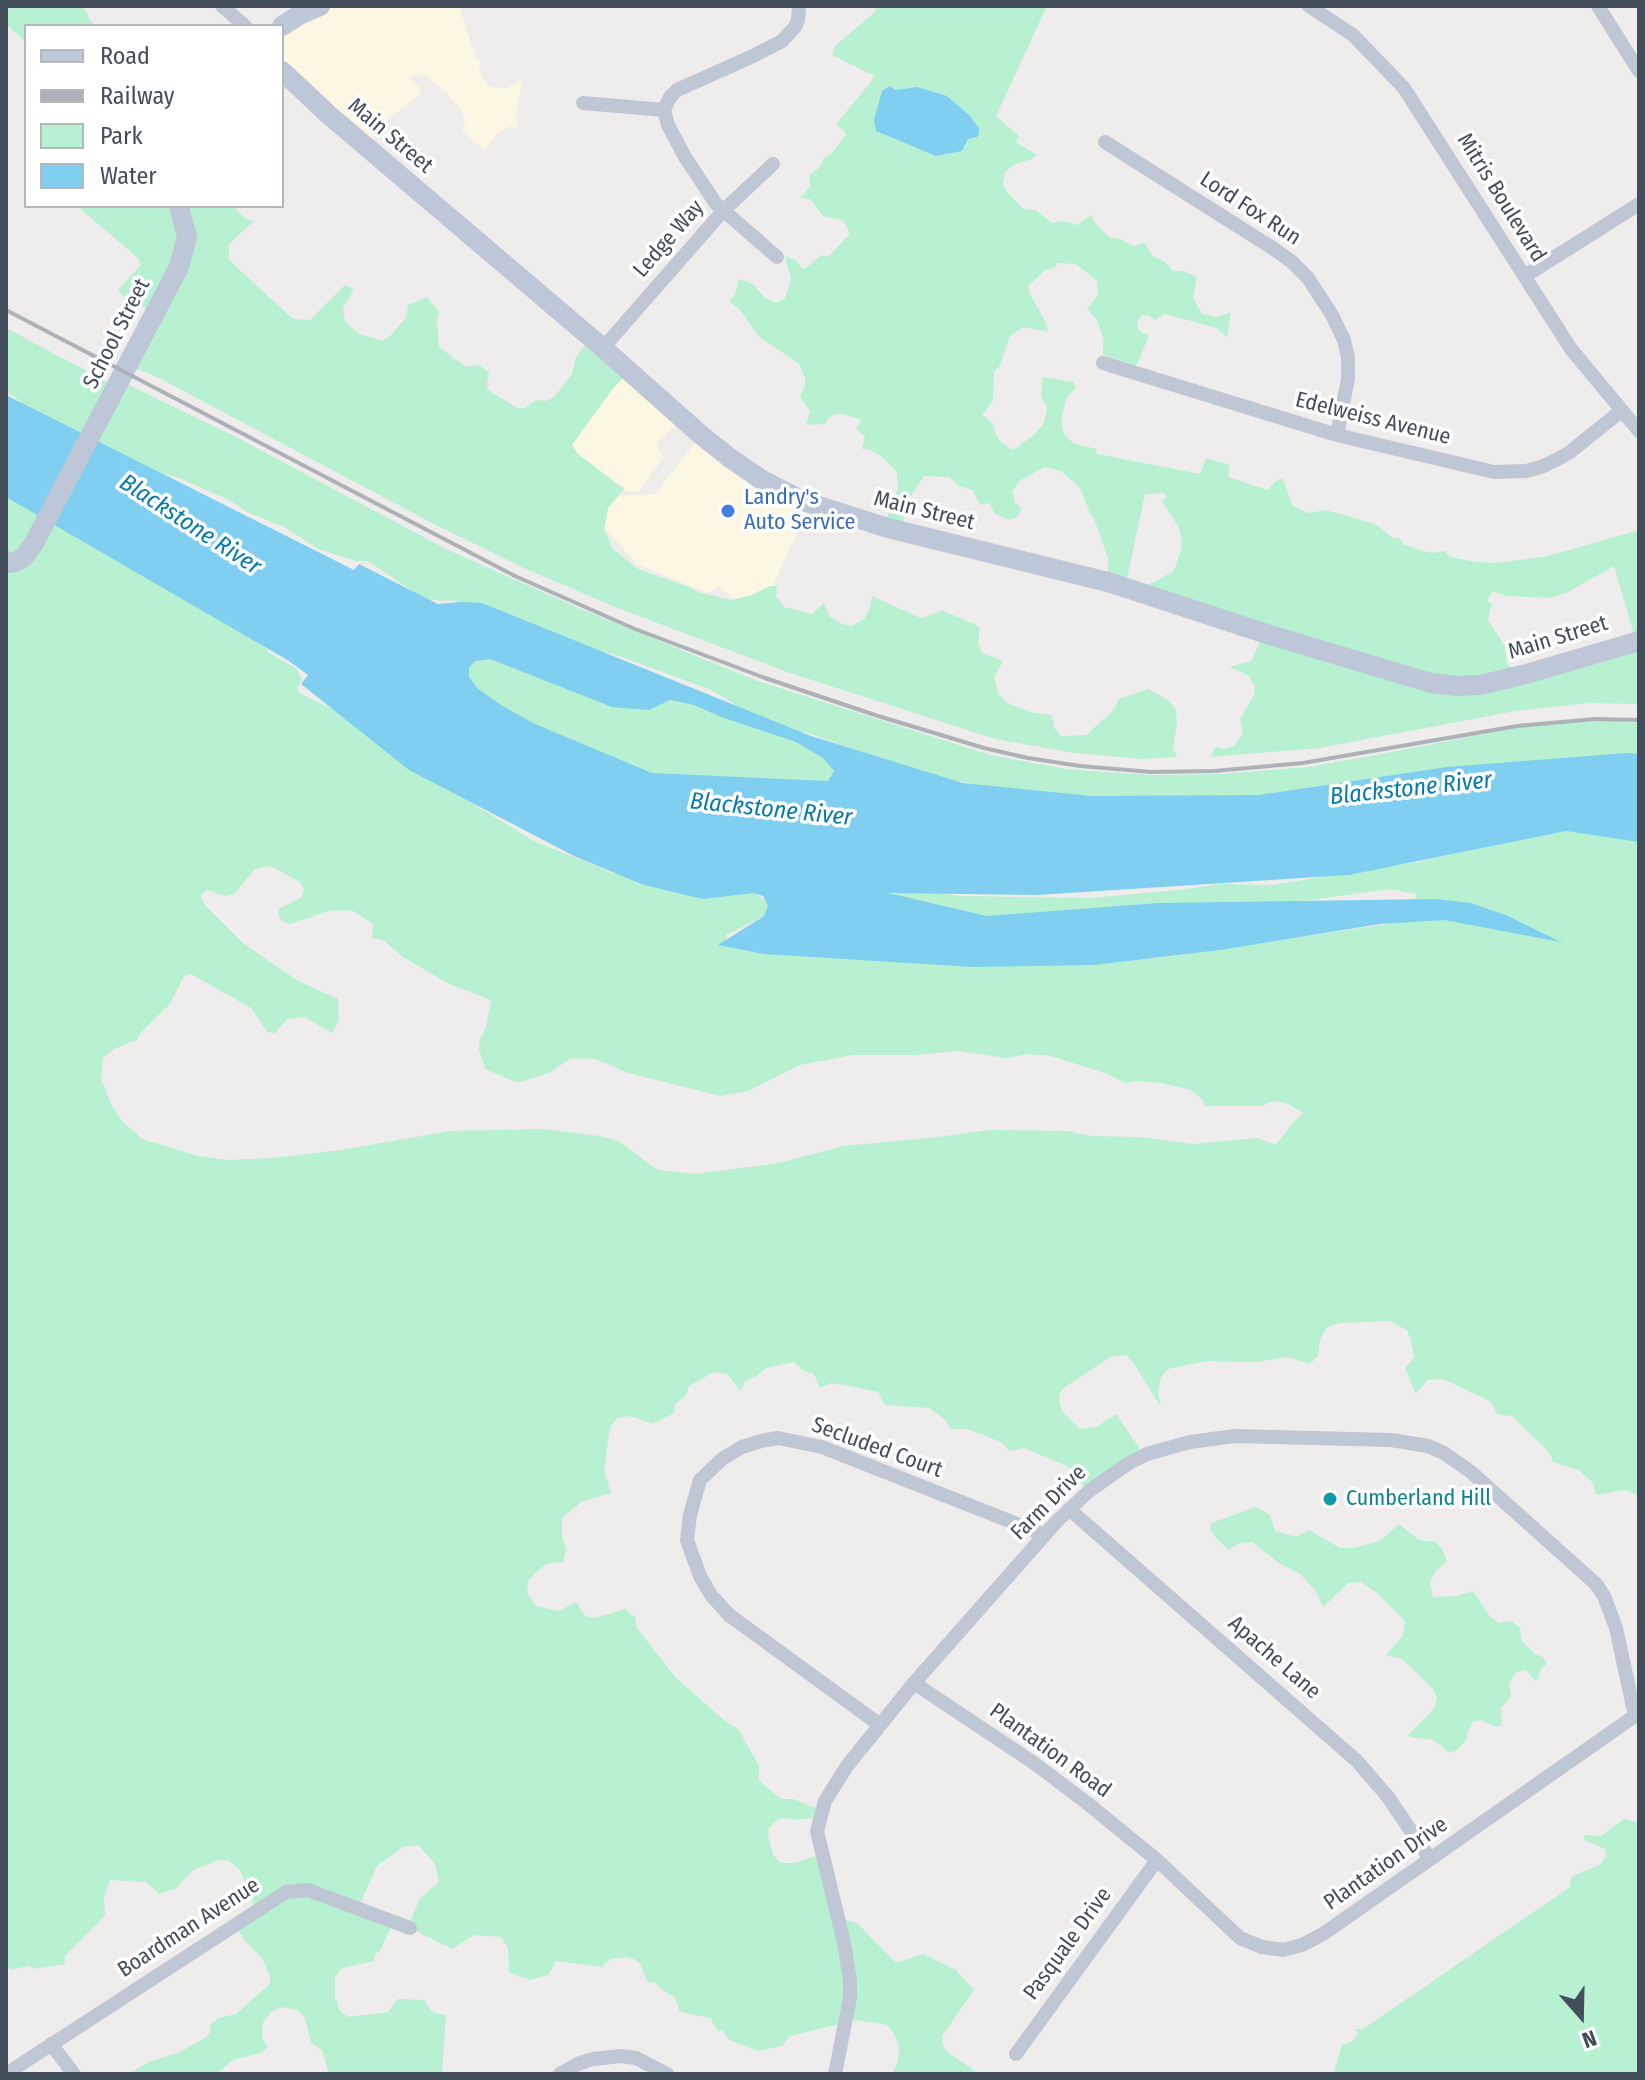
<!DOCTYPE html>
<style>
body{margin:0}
#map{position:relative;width:1645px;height:2080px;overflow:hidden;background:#efecec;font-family:"Fira Sans Condensed",sans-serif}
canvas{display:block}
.frame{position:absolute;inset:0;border:8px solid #444e5a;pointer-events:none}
.legend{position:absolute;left:24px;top:24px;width:260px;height:184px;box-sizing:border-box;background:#fff;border:2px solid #b4b8bd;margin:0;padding:10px 14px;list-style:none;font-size:24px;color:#444e5a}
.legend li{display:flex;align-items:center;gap:16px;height:40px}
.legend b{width:40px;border:2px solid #b4b8bd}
.north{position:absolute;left:1541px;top:1976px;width:80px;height:80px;-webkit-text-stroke:6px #fff;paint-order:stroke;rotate:160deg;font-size:22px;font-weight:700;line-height:32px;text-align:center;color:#444e5a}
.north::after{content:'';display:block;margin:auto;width:28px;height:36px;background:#444e5a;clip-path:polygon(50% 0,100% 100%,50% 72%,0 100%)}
</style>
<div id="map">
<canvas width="1645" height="2080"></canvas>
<div class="frame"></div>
<ul class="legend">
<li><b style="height:10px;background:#bdc7d7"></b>Road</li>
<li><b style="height:10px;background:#aeb1b7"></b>Railway</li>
<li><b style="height:22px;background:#b7f1d2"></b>Park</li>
<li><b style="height:22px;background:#81cff0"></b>Water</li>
</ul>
<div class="north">N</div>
</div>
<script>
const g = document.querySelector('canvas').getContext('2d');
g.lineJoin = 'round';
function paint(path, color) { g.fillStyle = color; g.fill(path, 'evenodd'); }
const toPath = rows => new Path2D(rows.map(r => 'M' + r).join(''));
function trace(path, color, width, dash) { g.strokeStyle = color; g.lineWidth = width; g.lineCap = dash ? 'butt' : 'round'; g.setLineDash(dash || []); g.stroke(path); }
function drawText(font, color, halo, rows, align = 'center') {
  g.font = font + ' "Fira Sans Condensed",sans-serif'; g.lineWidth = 7; g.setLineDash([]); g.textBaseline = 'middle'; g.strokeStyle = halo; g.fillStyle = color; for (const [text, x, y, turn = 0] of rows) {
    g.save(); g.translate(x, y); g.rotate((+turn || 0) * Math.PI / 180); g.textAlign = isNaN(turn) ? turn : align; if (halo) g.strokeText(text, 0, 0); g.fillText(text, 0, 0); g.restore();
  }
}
const commercial = toPath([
 [322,6,459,6,476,59,481,59,479,69,486,84,492,87,507,89,522,77,516,117,517,128,511,126,499,132,488,145,486,151,462,131,465,122,461,110,446,92,425,76,413,75,409,78,420,86,420,94,385,122,368,145,282,70,282,26],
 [630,370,681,419,664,437,658,441,657,447,664,456,639,492,629,492,578,454,572,445,611,391],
 [701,435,807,512,764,604,733,598,718,587,707,593,637,564,601,524,603,497,655,494]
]);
const green = toPath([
 [6,6,82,6,94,26,26,26,26,42,6,24],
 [877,6,1047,6,996,116,1019,136,1016,142,1037,155,1030,160,1015,164,1005,172,1003,184,1006,191,1023,209,1036,210,1052,223,1064,221,1077,225,1091,215,1095,223,1109,237,1120,239,1133,246,1145,243,1152,256,1164,261,1173,271,1183,271,1197,277,1193,298,1202,314,1217,317,1231,312,1227,337,1216,328,1177,317,1164,314,1155,320,1147,315,1142,315,1137,322,1138,330,1149,336,1136,366,1103,355,1103,338,1097,320,1087,309,1098,295,1097,281,1076,264,1058,263,1054,268,1044,271,1028,286,1029,292,1046,323,1048,332,1023,327,1010,336,1000,366,994,371,993,401,982,415,992,422,997,437,1001,442,1013,450,1034,435,1044,423,1047,408,1041,396,1043,377,1073,382,1076,387,1066,399,1061,420,1064,434,1073,443,1096,449,1097,454,1200,474,1206,458,1230,465,1228,477,1268,490,1275,482,1282,478,1293,506,1309,513,1326,510,1375,524,1393,538,1399,538,1405,545,1423,551,1432,553,1445,551,1450,557,1476,562,1497,563,1548,556,1639,530,1639,704,1589,703,1515,711,1320,748,1211,757,1215,747,1224,749,1234,746,1243,733,1240,719,1254,695,1255,687,1248,675,1229,667,1251,661,1264,633,1148,585,1174,571,1181,550,1182,540,1178,526,1162,501,1167,496,1163,493,1145,494,1125,588,1108,582,1108,558,1094,518,1090,513,1080,488,1061,471,1045,467,1019,481,1012,492,1015,502,1021,508,1019,516,1009,520,995,514,989,503,980,505,973,490,959,486,949,477,924,476,907,502,902,528,885,523,898,488,897,472,881,456,868,449,862,449,865,437,856,429,861,422,860,419,839,413,829,417,825,424,806,425,810,411,800,397,805,385,805,378,799,364,758,336,741,311,729,301,735,295,739,279,753,284,765,298,776,303,785,298,791,280,785,256,797,261,802,269,807,267,821,255,828,257,850,234,843,220,823,216,810,199,801,198,810,186,809,175,820,167,824,158,831,154,847,134,836,124,871,82,874,76,832,55,835,46,876,11],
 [917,87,975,125,979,128,979,133,977,137,968,139,945,154,900,141,882,133,895,90],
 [1614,566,1633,631,1628,641,1511,668,1507,663,1505,646,1488,620,1492,604,1487,602,1492,591,1506,596,1551,598,1568,592],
 [77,206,234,207,247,220,255,220,229,244,229,260,293,319,310,320,345,285,354,289,343,308,345,322,360,334,382,341,391,335,406,317,408,305,427,297,439,312,437,320,439,347,466,367,480,365,489,373,487,383,488,390,517,408,525,408,536,400,546,401,555,396,572,374,576,357,590,338,630,370,611,391,572,445,578,454,624,489,608,508,604,530,613,549,638,569,692,588,697,592,732,600,752,595,769,586,775,586,777,587,776,596,784,607,812,614,824,603,830,617,842,624,852,626,864,619,870,608,872,596,918,617,923,618,942,610,980,627,978,643,982,653,1003,661,994,678,999,695,1009,704,1030,712,1052,715,1054,728,1061,736,1086,735,1113,711,1119,699,1148,689,1168,700,1175,708,1177,722,1173,748,1177,757,1144,759,1074,753,995,739,787,672,615,607,524,568,430,522,161,379,129,365,151,311,125,298,118,290,141,265,138,258],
 [6,328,111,384,119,383,131,386,234,436,448,550,581,609,755,680,990,755,1066,769,1149,775,1220,774,1307,767,1371,756,1519,727,1589,719,1639,723,1639,756,1261,800,1223,796,1223,794,1207,797,1035,797,896,768,869,755,805,732,795,735,855,779,835,788,657,777,553,735,488,698,471,683,462,671,465,660,490,659,604,703,670,700,739,713,733,703,709,689,619,656,588,648,457,601,430,600,420,596,368,561,356,561,318,549,284,527,247,512,229,500,177,477,152,471,39,415,6,391],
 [6,495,245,629,271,654,297,669,302,680,297,688,299,693,367,726,457,794,534,841,613,873,658,883,754,892,770,905,766,915,726,935,727,941,1146,959,1173,956,1388,924,1403,919,1408,915,1417,894,1389,889,1275,905,1000,919,897,898,894,894,898,891,911,889,960,896,1091,898,1179,890,1220,884,1272,885,1418,862,1478,848,1591,825,1639,828,1639,1495,1624,1490,1597,1495,1592,1482,1578,1470,1553,1462,1550,1453,1512,1416,1497,1414,1490,1401,1443,1379,1428,1380,1416,1394,1405,1368,1414,1357,1411,1340,1407,1330,1389,1321,1340,1323,1327,1327,1320,1339,1318,1356,1310,1364,1288,1357,1257,1362,1206,1361,1168,1369,1161,1377,1158,1393,1161,1407,1132,1361,1126,1355,1110,1357,1065,1387,1060,1393,1059,1402,1063,1412,1080,1429,1096,1427,1116,1414,1144,1455,1086,1490,1069,1467,1024,1448,1009,1451,1001,1442,967,1429,951,1429,944,1419,929,1408,885,1405,878,1392,844,1385,831,1383,820,1388,814,1374,804,1371,794,1362,766,1368,758,1375,745,1381,741,1391,727,1374,714,1372,689,1386,686,1395,675,1404,674,1413,653,1424,630,1416,618,1418,610,1427,604,1470,611,1493,581,1502,562,1518,562,1537,567,1551,564,1556,564,1562,546,1564,529,1579,527,1593,536,1606,559,1611,576,1602,585,1616,595,1618,625,1609,635,1617,637,1628,675,1677,724,1720,738,1729,759,1766,759,1781,781,1799,793,1799,821,1810,820,1817,798,1820,784,1818,777,1820,769,1828,768,1836,773,1855,781,1863,794,1863,822,1854,842,1918,858,1924,896,1963,923,1954,956,1970,974,1990,942,2036,943,2045,945,2050,979,2074,892,2074,898,2061,899,2046,892,2030,887,2025,856,2020,790,2036,782,2046,758,2051,729,2040,722,2030,718,2031,710,2018,680,2012,675,1997,664,1991,654,1982,647,1982,641,1965,634,1959,626,1957,611,1959,602,1967,556,1961,548,1975,530,1980,509,1973,508,1948,501,1937,474,1935,452,1949,408,1927,420,1898,439,1882,435,1864,418,1845,403,1847,377,1866,359,1906,393,1923,380,1951,375,1954,374,1961,342,1968,335,1977,335,1997,340,2011,348,2017,388,2012,398,1999,424,2000,432,2012,446,2015,442,2074,329,2074,322,2050,311,2043,305,2018,298,2010,282,2007,271,2012,263,2022,262,2037,268,2047,261,2053,233,2060,216,2074,128,2074,149,2062,180,2052,205,2038,210,2033,211,2024,219,2018,236,2014,270,1984,270,1976,262,1958,245,1941,234,1923,254,1904,240,1870,229,1861,218,1860,194,1870,182,1881,177,1888,159,1894,146,1882,110,1880,104,1898,105,1916,65,1956,65,1964,33,1969,30,1966,23,1967,12,1970,6,1966],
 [271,866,300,882,304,889,301,898,280,908,278,914,280,920,290,924,329,911,343,910,353,911,372,923,373,932,371,938,383,940,403,957,449,984,491,1000,486,1027,480,1039,479,1049,485,1069,518,1083,551,1072,571,1058,596,1059,628,1073,720,1096,748,1091,800,1065,853,1055,913,1055,958,1051,1006,1058,1028,1054,1051,1056,1105,1073,1126,1083,1136,1081,1162,1083,1191,1090,1204,1101,1205,1106,1262,1106,1273,1101,1288,1104,1303,1113,1291,1125,1276,1145,1258,1138,1193,1144,1140,1137,1092,1136,1067,1131,990,1130,937,1137,844,1146,779,1163,696,1174,658,1170,618,1141,600,1136,543,1129,450,1131,341,1150,273,1158,228,1160,198,1156,142,1139,122,1121,112,1106,101,1079,103,1058,114,1049,137,1040,142,1031,170,1004,184,976,191,974,251,1008,267,1032,275,1033,287,1019,304,1017,332,1033,339,1020,338,999,298,981,243,943,206,906,201,898,201,894,208,890,225,896,234,894,255,869],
 [1256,1507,1270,1515,1275,1531,1296,1537,1309,1530,1340,1548,1353,1548,1380,1541,1399,1524,1419,1540,1436,1542,1442,1549,1447,1561,1436,1571,1430,1582,1433,1597,1456,1596,1473,1591,1491,1618,1499,1623,1512,1621,1520,1628,1522,1641,1535,1654,1543,1657,1547,1664,1540,1670,1539,1678,1535,1681,1526,1670,1516,1672,1509,1684,1511,1696,1501,1708,1502,1725,1496,1727,1480,1720,1473,1722,1467,1733,1467,1739,1457,1750,1450,1753,1433,1740,1410,1737,1408,1735,1434,1709,1437,1698,1433,1689,1402,1659,1386,1655,1403,1636,1405,1621,1377,1593,1361,1582,1348,1583,1323,1607,1315,1590,1299,1573,1280,1564,1252,1542,1239,1543,1229,1550,1216,1538,1210,1529,1211,1523],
 [1624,1819,1639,1822,1639,2074,1333,2074,1342,2045,1353,2041,1358,2033,1355,2029,1363,2029,1570,1887,1571,1877,1601,1864,1606,1856,1605,1849,1584,1840,1585,1835,1601,1836]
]);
const water = toPath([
 [890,86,895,90,917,87,947,96,969,115,979,128,979,134,977,137,968,139,962,151,936,156,876,131,874,121,882,91],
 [6,395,354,570,359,564,438,604,460,602,482,603,811,736,963,783,1091,796,1259,795,1447,767,1626,753,1639,754,1639,842,1566,831,1349,875,1037,895,888,893,987,916,1158,903,1436,899,1471,903,1508,916,1561,942,1444,920,1380,924,1220,950,1094,965,972,967,764,954,718,945,764,916,768,906,763,896,753,893,703,899,644,885,576,857,409,770,301,684,308,675,289,661,6,497],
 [490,659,612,707,649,710,670,700,694,705,721,717,796,742,823,758,834,771,828,781,652,773,535,724,501,705,477,688,469,677,469,668,475,661]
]);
const street = toPath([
 [222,6,245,26],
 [1309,6,1353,35,1404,88,1571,349,1639,431],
 [1598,6,1639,71],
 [583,103,664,110],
 [664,110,668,125,685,157,716,204,777,257],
 [664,110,670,97,677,90,751,57,782,41,795,27,798,20,799,6],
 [1105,142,1274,249,1292,262,1308,278,1332,315,1344,340,1348,358,1348,379,1337,435],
 [1525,276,1639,204],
 [603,348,723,211,773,164],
 [1103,363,1337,435,1494,472,1526,471,1541,467,1556,460,1570,452,1621,411],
 [1069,1509,1357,1761,1388,1797,1430,1859],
 [914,1683,1034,1763,1087,1803,1157,1860,1240,1938,1262,1947,1283,1950,1302,1945,1323,1934,1639,1713],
 [880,1725,729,1615,711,1595,700,1576,687,1540,690,1515,700,1480,722,1459,742,1447,761,1441,778,1438,822,1447,1045,1535],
 [51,2044,74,2074],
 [1016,2054,1157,1860],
 [6,2074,286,1892,308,1890,410,1928],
 [560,2074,580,2063,593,2059,621,2056,636,2058,667,2074],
 [835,2074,850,1998,850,1981,844,1943,817,1831,825,1801,847,1766,914,1683,1056,1522,1089,1491,1129,1463,1147,1454,1190,1442,1235,1436,1391,1440,1428,1446,1444,1453,1471,1472,1596,1584,1604,1596,1616,1628,1635,1716]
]);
const secondary = toPath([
 [282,26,301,14,320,6],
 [282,71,329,115,603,348,701,435,730,458,762,480,803,501,888,528,1108,582,1270,635,1431,683,1457,686,1480,685,1526,674,1639,641],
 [6,563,15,562,24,557,33,545,179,267,187,237,179,206]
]);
const rail = toPath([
 [6,310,515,576,635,629,765,678,878,716,984,748,1028,758,1080,766,1151,772,1214,771,1303,763,1517,726,1595,719,1639,720]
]);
const markers = [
 [728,511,8,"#3f7fe0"],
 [1330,1499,8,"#0f9aa8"]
];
const streetNames = [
 ["Main Street",390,136,40],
 ["Mitris Boulevard",1501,198,58],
 ["Lord Fox Run",1250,209,33],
 ["Ledge Way",669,239,-49],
 ["School Street",117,334,-63],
 ["Edelweiss Avenue",1373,419,14],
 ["Main Street",924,511,14],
 ["Main Street",1558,638,-17],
 ["Secluded Court",877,1448,20],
 ["Farm Drive",1049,1503,-45],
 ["Apache Lane",1274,1658,41],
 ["Plantation Road",1050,1751,36],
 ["Plantation Drive",1386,1864,-35],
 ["Boardman Avenue",189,1928,-33],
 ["Pasquale Drive",1068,1944,-54]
];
const shopNames = [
 ["Landry's",744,498],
 ["Auto Service",744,523]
];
const cultureNames = [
 ["Cumberland Hill",1346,1499]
];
const waterNames = [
 ["Blackstone River",190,525,33],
 ["Blackstone River",1411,789,-6],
 ["Blackstone River",771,810,6]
];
paint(commercial, '#fcf7e3');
paint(green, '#b7f1d2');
paint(water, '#81cff0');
trace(street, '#bec7d3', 14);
trace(secondary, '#bdc7d7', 20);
trace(rail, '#aeb1b7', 4);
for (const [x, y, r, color] of markers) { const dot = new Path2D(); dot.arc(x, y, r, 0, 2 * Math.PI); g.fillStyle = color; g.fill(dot); trace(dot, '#fff', 3); }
drawText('22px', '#444e5a', '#fff', streetNames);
drawText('22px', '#366cbe', '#fff', shopNames, 'left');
drawText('22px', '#0d838f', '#fff', cultureNames, 'left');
drawText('italic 24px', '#047bad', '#fff', waterNames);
</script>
